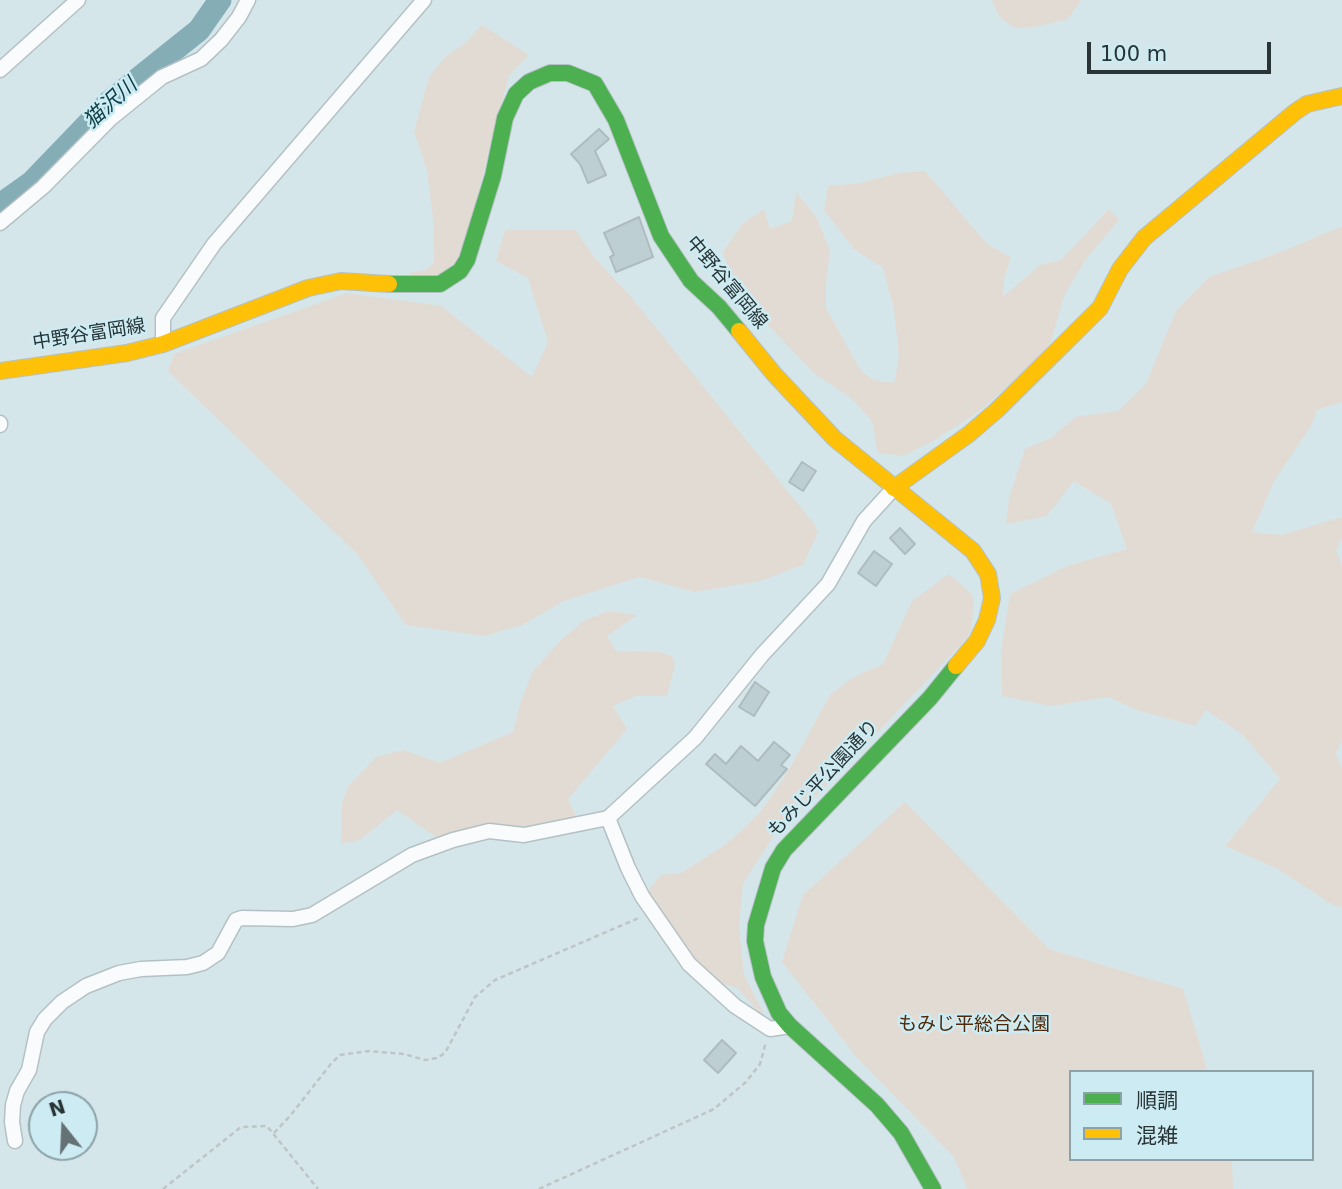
<!DOCTYPE html>
<meta charset="utf-8">
<style>
body{margin:0}
#map{position:relative;width:1342px;height:1189px;overflow:hidden;background:#d5e6ea;font-family:"DejaVu Sans","Noto Sans JP",sans-serif}
canvas{display:block}
.legend{position:absolute;left:1069px;top:1070px;width:245px;height:91px;box-sizing:border-box;background:#cdebf2;border:2px solid #8ba2a7;margin:0;padding:9px 12px;list-style:none;font-size:21px;color:#283436}
.legend li{display:flex;align-items:center;gap:14px;height:35px}
.legend b{width:35px;border:2px solid #8ba2a7}
.north{position:absolute;left:28px;top:1091px;width:70px;height:70px;box-sizing:border-box;background:#cdebf2;border:2px solid #8ba2a7;border-radius:50%;rotate:342deg;font-size:19px;font-weight:700;line-height:28px;text-align:center;color:#283436}
.north::after{content:'';display:block;margin:auto;width:24px;height:32px;background:#657275;clip-path:polygon(50% 0,100% 100%,50% 72%,0 100%)}
.scale{position:absolute;left:1087px;top:42px;width:184px;height:32px;box-sizing:border-box;border:4px solid #283436;border-top:0;padding-left:9px;font-size:21px;line-height:24px;white-space:nowrap;color:#283436;-webkit-text-stroke:5px #cdebf2;paint-order:stroke}
</style>
<div id="map">
<canvas width="1342" height="1189"></canvas>
<ul class="legend">
<li><b style="height:9px;background:#4caf50"></b>順調</li>
<li><b style="height:9px;background:#ffc107"></b>混雑</li>
</ul>
<div class="north">N</div>
<div class="scale">100 m</div>
</div>
<script>
const g = document.querySelector('canvas').getContext('2d');
g.lineJoin = 'round';
function paint(path, color) { g.fillStyle = color; g.fill(path, 'evenodd'); }
const toPath = rows => new Path2D(rows.map(r => 'M' + r).join(''));
function trace(path, color, width, dash) { g.strokeStyle = color; g.lineWidth = width; g.lineCap = dash ? 'butt' : 'round'; g.setLineDash(dash || []); g.stroke(path); }
function drawText(font, color, halo, rows, align = 'center') {
  g.font = font + ' "DejaVu Sans","Noto Sans JP",sans-serif'; g.lineWidth = 5; g.setLineDash([]); g.textBaseline = 'middle'; g.strokeStyle = halo; g.fillStyle = color; for (const [text, x, y, turn = 0] of rows) {
    g.save(); g.translate(x, y); g.rotate((+turn || 0) * Math.PI / 180); g.textAlign = isNaN(turn) ? turn : align; if (halo) g.strokeText(text, 0, 0); g.fillText(text, 0, 0); g.restore();
  }
}
const green = toPath([
 [992,0,1081,0,1068,19,1034,27,1015,28,1000,18],
 [482,25,529,55,509,76,495,125,465,246,451,270,437,276,414,277,410,272,426,270,434,263,433,219,427,170,414,132,429,77,445,57,465,43],
 [925,171,988,245,1011,257,1004,278,1003,297,1040,265,1061,260,1109,209,1119,220,1084,262,1064,296,1051,342,1045,352,981,410,933,441,903,456,878,453,872,421,851,398,816,375,737,293,723,252,742,224,764,209,770,229,792,221,796,192,817,218,830,251,826,283,826,308,861,371,873,380,894,383,899,357,894,309,883,268,854,249,824,210,828,186,860,183,898,173],
 [1340,227,1342,228,1342,402,1317,410,1311,426,1274,481,1252,532,1281,535,1342,517,1342,538,1336,550,1342,565,1342,740,1336,753,1342,770,1342,907,1333,905,1276,868,1225,846,1280,779,1243,735,1206,710,1195,726,1140,711,1108,697,1051,706,1002,696,1001,651,1010,594,1067,566,1127,549,1111,504,1074,481,1047,516,1006,524,1009,498,1025,449,1051,438,1075,417,1118,411,1146,384,1176,311,1209,277,1286,250],
 [505,230,575,230,595,258,632,298,814,524,818,532,803,565,760,581,695,592,639,577,564,601,522,625,485,636,406,625,357,554,168,371,174,354,347,293,441,306,532,377,548,342,528,278,496,261],
 [949,574,971,593,974,602,971,630,967,638,857,754,799,813,777,831,743,883,739,926,744,975,763,1012,762,1015,737,988,716,982,692,962,645,894,661,875,681,873,725,845,760,813,790,768,830,695,854,677,883,664,912,601],
 [609,611,637,615,607,636,616,651,658,652,672,656,675,665,667,696,636,696,613,706,627,729,568,799,576,816,554,826,439,839,397,810,360,840,341,844,342,803,349,785,376,757,403,750,440,763,513,732,521,701,533,671,562,639,585,620],
 [905,802,1049,949,1183,989,1208,1072,1071,1072,1071,1159,1232,1159,1233,1189,967,1189,954,1157,858,1059,782,962,803,895]
]);
const river = toPath([
 [0,205,32,182,109,102,199,30,220,0]
]);
const building = toPath([
 [599,129,609,139,595,151,606,175,588,183,580,164,571,154,599,129],
 [639,217,653,257,616,272,610,257,614,255,604,233,639,217],
 [802,462,816,471,803,491,789,482,802,462],
 [900,528,915,544,905,554,890,538,900,528],
 [874,551,892,564,876,586,858,573,874,551],
 [755,682,769,692,754,716,739,707,755,682],
 [774,742,790,755,781,765,787,769,755,806,706,764,715,754,726,764,741,746,758,761,774,742],
 [722,1040,736,1053,718,1073,704,1060,722,1040]
]);
const path = toPath([
 [274,1133,290,1116,330,1065,340,1055,368,1051,404,1054,425,1060,437,1058,445,1053,475,997,495,980,641,917],
 [163,1189,241,1127,267,1126,318,1189],
 [539,1189,714,1109,746,1082,760,1064,766,1042]
]);
const street = toPath([
 [0,70,78,0],
 [0,223,43,187,110,119,162,77,201,59,221,40,239,17,248,0],
 [163,344,163,318,214,244,424,0],
 [0,423,0,425],
 [608,818,628,868,642,896,689,964,735,1006,770,1029,790,1026],
 [15,1141,12,1122,13,1105,17,1091,29,1070,37,1032,45,1019,62,1002,86,986,119,973,141,969,187,967,203,963,218,953,236,920,242,918,293,919,312,915,412,855,453,840,489,831,524,835,608,818,695,738,762,655,828,584,864,521,894,488]
]);
const fast = toPath([
 [389,284,440,284,460,271,467,260,493,176,505,118,516,94,529,82,550,73,568,73,595,84,616,120,661,236,691,281,719,307,739,331],
 [933,1189,901,1133,877,1105,790,1026,779,1013,763,977,755,941,756,925,773,868,784,850,930,698,956,666]
]);
const slow = toPath([
 [739,331,774,374,835,439,973,551,988,574,992,598,987,620,977,641,956,666],
 [0,371,127,353,163,344,308,288,341,281,389,284],
 [894,488,969,434,997,410,1100,308,1120,269,1144,238,1295,112,1307,104,1342,96]
]);
const streetNames = [
 ["中野谷富岡線",726,283,50],
 ["中野谷富岡線",89,335,-9],
 ["もみじ平公園通り",824,779,-47]
];
const parkNames = [
 ["もみじ平総合公園",974,1025]
];
const waterNames = [
 ["猫沢川",111,104,-42]
];
paint(green, '#e2dbd3');
trace(river, '#84adb6', 23);
paint(building, '#bdcfd3');
trace(building, '#aebcbf', 2);
trace(street, '#b4c1c4', 17);
trace(fast, '#b4c1c4', 18);
trace(slow, '#b4c1c4', 18);
trace(path, '#bfc4c6', 2.5, [5, 3.5]);
trace(street, '#f9fbfc', 14);
trace(fast, '#4caf50', 16);
trace(slow, '#ffc107', 16);
drawText('19px', '#283436', '#cdebf2', streetNames);
drawText('19px', '#4e290a', '#cdebf2', parkNames);
drawText('italic 21px', '#0f4048', '#cdebf2', waterNames);
</script>
